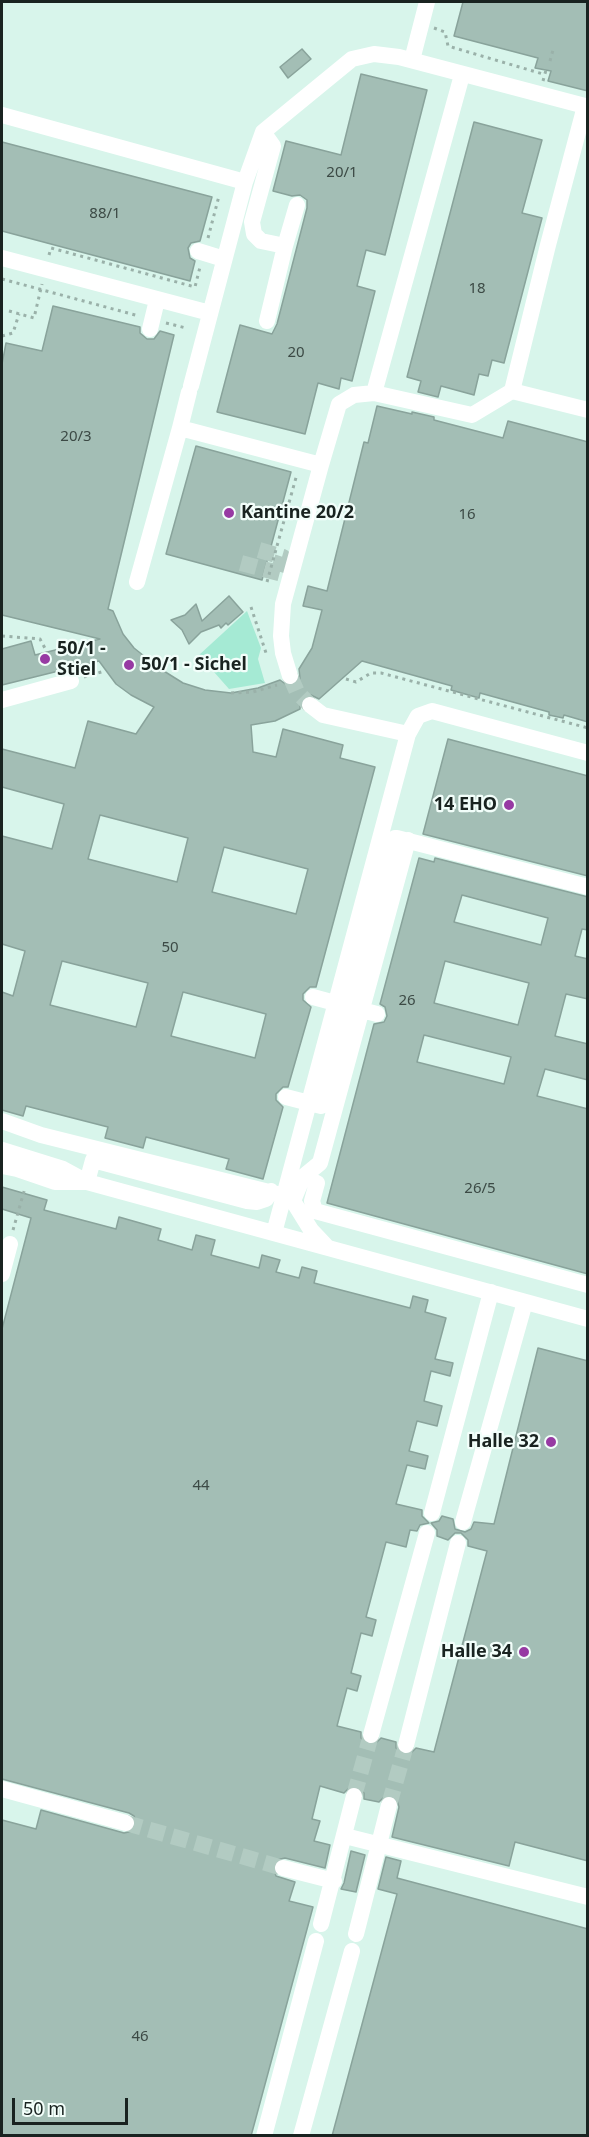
<!DOCTYPE html>
<style>
body{margin:0}
#map{position:relative;width:589px;height:2137px;overflow:hidden;background:#d8f5eb;font-family:"Noto Sans",sans-serif}
canvas{display:block}
.frame{position:absolute;inset:0;border:3px solid #192320;pointer-events:none}
.scale{position:absolute;left:12px;top:2098px;width:116px;height:27px;box-sizing:border-box;border:3px solid #192320;border-top:0;padding-left:8px;font-size:18px;line-height:21px;white-space:nowrap;color:#192320;-webkit-text-stroke:4px #f2fefa;paint-order:stroke}
</style>
<div id="map">
<canvas width="589" height="2137"></canvas>
<div class="frame"></div>
<div class="scale">50 m</div>
</div>
<script>
const g = document.querySelector('canvas').getContext('2d');
g.lineJoin = 'round';
function paint(path, color) { g.fillStyle = color; g.fill(path, 'evenodd'); }
const toPath = rows => new Path2D(rows.map(r => 'M' + r).join(''));
function trace(path, color, width, dash) { g.strokeStyle = color; g.lineWidth = width; g.lineCap = dash ? 'butt' : 'round'; g.setLineDash(dash || []); g.stroke(path); }
function drawText(font, color, halo, rows, align = 'center') {
  g.font = font + ' "Noto Sans",sans-serif'; g.lineWidth = 4.5; g.setLineDash([]); g.textBaseline = 'middle'; g.strokeStyle = halo; g.fillStyle = color; for (const [text, x, y, turn = 0] of rows) {
    g.save(); g.translate(x, y); g.rotate((+turn || 0) * Math.PI / 180); g.textAlign = isNaN(turn) ? turn : align; if (halo) g.strokeText(text, 0, 0); g.fillText(text, 0, 0); g.restore();
  }
}
const green = toPath([
 [247,611,261,648,258,659,265,683,229,689,199,655]
]);
const building = toPath([
 [463,2,588,2,588,91,548,81,551,71,535,68,538,58,454,36,463,2],
 [302,49,311,59,288,78,280,67,302,49],
 [361,74,427,90,385,255,366,250,357,286,375,291,352,381,341,378,339,389,318,383,305,434,217,412,240,325,272,334,277,324,307,208,307,200,300,195,292,196,273,191,286,141,341,155,361,74],
 [474,122,542,140,522,213,542,218,504,363,492,360,488,376,479,374,474,395,441,386,438,397,418,392,421,381,407,377,474,122],
 [2,142,212,197,200,241,191,243,188,248,190,258,195,261,190,281,2,231,2,142],
 [53,306,140,327,140,333,147,339,154,339,160,331,174,335,108,609,113,611,123,634,134,648,159,668,183,683,205,690,231,693,258,688,280,680,288,686,298,683,300,678,299,669,312,648,322,610,303,606,308,586,327,591,364,442,368,443,377,406,412,414,412,412,434,417,434,420,503,438,508,421,588,442,588,722,564,715,563,718,549,715,549,712,480,693,479,698,451,690,452,686,362,661,319,699,311,695,302,698,300,703,300,709,275,721,251,725,253,752,276,757,283,729,343,745,340,758,375,767,316,987,310,987,303,994,303,1000,311,1007,288,1087,283,1087,276,1094,276,1100,283,1107,263,1179,226,1169,229,1159,146,1137,143,1148,105,1138,108,1127,26,1106,23,1116,2,1110,2,992,13,996,25,951,2,944,2,836,52,849,64,804,2,787,2,749,75,768,88,721,136,734,154,707,131,695,116,684,99,661,2,685,2,649,31,641,35,655,100,639,2,615,2,364,6,343,42,351,53,306],
 [100,815,188,838,177,882,88,859,100,815],
 [224,847,308,869,296,914,212,892,224,847],
 [62,961,148,983,136,1027,50,1005,62,961],
 [183,992,266,1014,255,1058,171,1036,183,992],
 [196,446,291,472,262,580,166,554,196,446],
 [229,596,243,612,228,625,226,623,221,628,219,625,201,632,189,644,182,630,171,620,185,615,196,604,202,621,229,596],
 [448,739,588,776,588,876,423,834,448,739],
 [419,858,434,862,435,858,588,897,588,930,582,929,575,956,588,959,588,999,566,994,555,1036,588,1044,588,1080,545,1069,537,1096,588,1109,588,1274,327,1203,374,1024,384,1022,387,1016,385,1007,380,1004,419,858],
 [462,895,548,918,541,945,454,922,462,895],
 [445,961,529,983,518,1025,434,1003,445,961],
 [424,1035,511,1057,504,1084,417,1062,424,1035],
 [2,1187,47,1200,44,1210,116,1229,119,1217,161,1229,158,1240,192,1250,196,1235,215,1240,211,1255,259,1268,262,1255,280,1260,276,1272,299,1278,302,1267,317,1271,314,1283,410,1308,413,1296,428,1300,425,1312,446,1318,435,1359,453,1363,450,1376,431,1371,424,1401,442,1406,437,1426,417,1421,409,1451,428,1456,425,1469,407,1465,396,1504,422,1510,422,1516,429,1523,420,1525,417,1531,410,1530,406,1547,386,1542,366,1617,376,1620,372,1636,361,1633,351,1673,361,1676,357,1691,347,1688,337,1726,361,1732,361,1738,368,1745,374,1745,381,1738,396,1742,396,1748,403,1755,409,1755,416,1748,434,1752,487,1551,468,1546,468,1540,461,1533,455,1533,448,1540,437,1536,437,1530,431,1523,439,1521,442,1516,453,1519,455,1529,465,1532,471,1529,474,1522,494,1524,538,1348,588,1361,588,1861,515,1842,509,1866,392,1837,399,1807,396,1797,386,1795,379,1802,364,1799,364,1793,357,1786,351,1786,344,1793,320,1786,312,1819,320,1821,314,1841,330,1845,325,1868,285,1858,276,1860,273,1866,276,1876,295,1882,289,1901,313,1907,251,2136,2,2136,2,1820,36,1829,41,1810,124,1833,133,1831,136,1821,134,1816,129,1813,2,1779,2,1329,31,1218,2,1209,2,1187],
 [351,1851,365,1855,356,1892,341,1889,344,1883,351,1851],
 [386,1857,401,1861,397,1878,588,1929,588,2136,332,2136,397,1894,378,1889,386,1857]
]);
const minorTunnel = toPath([
 [259,550,283,557,278,573],
 [241,563,282,574],
 [290,676,297,692,310,705],
 [354,1796,371,1735],
 [389,1805,406,1745],
 [126,1823,283,1868]
]);
const path = toPath([
 [434,28,445,32,448,46,543,74],
 [550,61,553,50],
 [543,81,546,70],
 [208,238,219,196],
 [49,255,51,248,195,287,200,267],
 [2,279,139,316],
 [9,311,34,318,42,284],
 [166,323,186,328],
 [2,336,13,333,19,314],
 [267,582,297,474],
 [251,607,266,653],
 [2,636,40,639,47,652],
 [84,677,105,671],
 [346,679,356,682,371,673,381,673,588,728],
 [231,693,253,692,277,685],
 [13,1230,25,1188]
]);
const minor = toPath([
 [412,60,427,2],
 [2,115,245,182],
 [263,132,273,146,252,222,254,234,261,241,285,246,297,205],
 [198,251,224,259],
 [2,258,210,313],
 [267,321,285,246],
 [150,329,157,300],
 [191,386,245,182,263,132,352,59,374,54,399,57,585,106],
 [512,391,548,245,585,106,588,107],
 [189,392,180,428,321,465,339,404,354,395,374,393,472,415,512,391,588,410],
 [374,393,462,75],
 [137,582,180,428],
 [290,676,283,653,281,636,283,604,321,465],
 [2,700,71,681],
 [310,705,323,715,408,734],
 [397,838,588,887],
 [313,997,350,1007,395,838],
 [286,1097,321,1106,350,1007,377,1014],
 [2,1121,41,1135,285,1196,293,1201,311,1230,327,1247],
 [2,1150,63,1169,87,1182,588,1319],
 [2,1166,17,1169,55,1182,86,1182],
 [303,1177,317,1183,312,1201,315,1211,588,1285],
 [87,1182,93,1160,247,1201,257,1202,266,1199,271,1191],
 [293,1201,303,1177,320,1163,408,840],
 [274,1233,408,734,418,716,432,711,588,753],
 [2,1274,10,1244],
 [432,1513,491,1292],
 [463,1522,525,1302],
 [371,1735,427,1533],
 [406,1745,458,1543],
 [2,1789,126,1823],
 [345,1836,588,1897],
 [283,1868,334,1881],
 [321,1924,354,1796],
 [356,1934,389,1805],
 [264,2136,316,1941],
 [301,2136,352,1951]
]);
const markers = [
 [229,513,6,"#973aa3"],
 [45,659,6,"#973aa3"],
 [129,665,6,"#973aa3"],
 [509,805,6,"#973aa3"],
 [551,1442,6,"#973aa3"],
 [524,1652,6,"#973aa3"]
];
const numberNames = [
 ["20/1",342,173],
 ["88/1",105,214],
 ["18",477,289],
 ["20",296,353],
 ["20/3",76,437],
 ["16",467,515],
 ["50",170,948],
 ["26",407,1001],
 ["26/5",480,1189],
 ["44",201,1486],
 ["46",140,2037]
];
const poiNames = [
 ["Kantine 20/2",241,513],
 ["50/1 -",57,649],
 ["Stiel",57,670],
 ["50/1 - Sichel",141,665],
 ["14 EHO",497,805,"right"],
 ["Halle 32",539,1442,"right"],
 ["Halle 34",512,1652,"right"]
];
paint(green, '#a5ead4');
paint(building, '#a3beb5');
trace(building, '#89a39b', 1.5);
trace(minorTunnel, '#b2cbc2', 16, [16, 8]);
trace(path, '#9ab1a9', 3, [3, 4.5]);
trace(minor, '#fff', 16);
for (const [x, y, r, color] of markers) { const dot = new Path2D(); dot.arc(x, y, r, 0, 2 * Math.PI); g.fillStyle = color; g.fill(dot); trace(dot, '#f2fefa', 2); }
drawText('15px', '#3c4a45', null, numberNames);
drawText('bold 18px', '#192320', '#f2fefa', poiNames, 'left');
</script>
